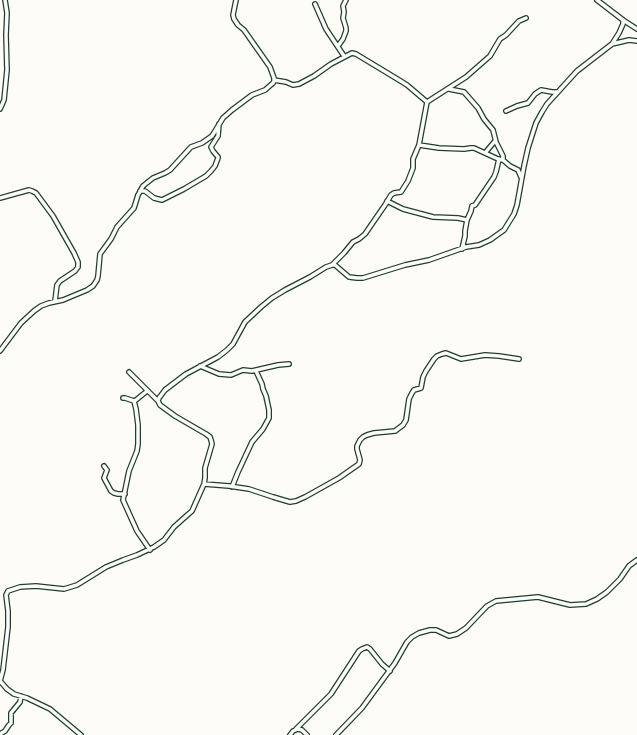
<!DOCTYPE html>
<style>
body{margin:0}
canvas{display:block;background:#fdfcf7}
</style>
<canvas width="637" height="735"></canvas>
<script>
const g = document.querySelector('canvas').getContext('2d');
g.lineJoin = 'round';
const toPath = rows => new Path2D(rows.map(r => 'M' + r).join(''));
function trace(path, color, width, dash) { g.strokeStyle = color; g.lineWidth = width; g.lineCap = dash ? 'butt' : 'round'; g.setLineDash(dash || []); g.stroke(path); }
const minor = toPath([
 [315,4,326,29,344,56],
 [623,20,637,29],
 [612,44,629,40,637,41],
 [338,46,343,39,346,31,346,28,343,18,344,12,343,6,346,0],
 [274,80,286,82,293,85,299,84,314,76,331,64,352,53,356,54,399,80,407,85,427,102],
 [449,89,464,92,478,108,484,119,493,130,496,142,503,156,503,160],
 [0,109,4,100,7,70,6,35,7,13,5,0],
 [506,111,517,106,528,103,535,94,541,90,552,92,557,92],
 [419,145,439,148,464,149,471,148,474,148,498,159,503,160,510,166,518,170,521,177],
 [485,153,495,141],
 [140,191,145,191,154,198,162,200,184,189,206,176,211,171,215,166,218,158,218,157,213,151,211,147,218,136,219,124],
 [0,198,29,190,32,191,36,193,53,216,74,253,78,262,78,267,75,271,60,281,57,285,55,301],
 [387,201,403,209,433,217,458,218,467,220],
 [462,249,465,236,465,231,467,220,471,211,472,206,475,205,494,177,496,172,499,159],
 [332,265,344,253,353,242,359,239,365,234,385,205,391,195,394,193,401,192,408,181,413,168,413,159,419,145,427,102,466,77,490,56,500,39,506,35,519,21,526,18],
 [0,351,21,323,34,311,41,306,49,303,63,300,87,290,93,286,97,280,98,276,100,254,111,239,117,227,134,208,138,195,143,186,153,178,165,173,170,170,191,147,202,143,212,136,223,118,232,110,252,95,265,90,273,83,274,81,274,78,270,67,244,30,238,25,234,19,233,15,236,0],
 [200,366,219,374,231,375,243,370,252,371,278,365,289,364],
 [129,372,158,401],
 [123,398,125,398,134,401,136,400,147,391],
 [134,401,136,409,138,425,138,444,137,451,129,471,123,500,137,531,150,550],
 [104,466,107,470,104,478,111,491,114,493,118,494,125,494],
 [204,484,229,486,249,489,273,497,290,502,296,501,305,497,339,478,359,464,360,460,357,449,357,446,360,440,363,437,367,435,374,433,395,431,403,425,406,420,409,399,412,393,414,390,421,388,423,377,426,371,434,359,437,356,442,354,446,353,461,359,485,355,499,356,519,359],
 [232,487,238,472,252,442,263,429,269,418,269,410,266,396,263,389,262,384,256,371],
 [0,681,3,670,8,627,8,611,6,595,8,591,20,587,36,586,64,589,77,585,106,567,123,560,137,555,154,547,164,540,174,527,184,518,192,511,204,484,205,478,205,468,212,444,211,440,210,437,206,434,175,416,160,405,158,401,159,398,165,390,186,374,218,357,227,350,233,344,245,322,261,307,272,298,285,290,310,277,326,267,332,265,335,265,349,277,357,278,363,278,405,265,429,260,466,247,479,245,490,240,504,230,514,214,517,205,524,166,528,148,536,123,542,112,547,104,577,71,612,44,619,33,623,24,623,20,597,0],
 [0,681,7,689,14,694,27,698,50,709,81,735],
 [296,729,331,694,359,651,362,649,367,647,370,649,382,664,390,671],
 [0,734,5,731,9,725,11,723,11,713,20,702,21,696],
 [290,735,293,731,298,729,302,730,307,735],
 [336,735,362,708,395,663,407,642,412,637,419,633,430,630,436,630,449,636,457,634,466,628,487,606,496,601,538,597,570,605,586,604,597,599,607,592,620,579,629,566,637,560]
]);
trace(minor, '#1f3d34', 6);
trace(minor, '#fdfcf7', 3.5);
</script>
